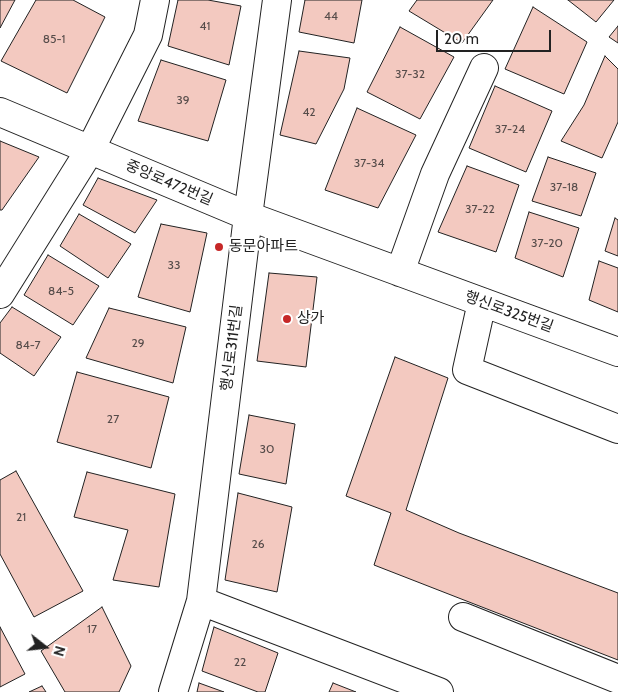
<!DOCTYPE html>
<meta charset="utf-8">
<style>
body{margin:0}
#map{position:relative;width:618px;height:692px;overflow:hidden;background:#fff;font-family:Cabin,sans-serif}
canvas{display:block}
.north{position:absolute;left:20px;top:622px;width:50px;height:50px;-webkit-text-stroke:4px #fff;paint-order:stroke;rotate:106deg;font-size:14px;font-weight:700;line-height:20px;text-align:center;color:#222}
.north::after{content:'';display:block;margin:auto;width:18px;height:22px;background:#222;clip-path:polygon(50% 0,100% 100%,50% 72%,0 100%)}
.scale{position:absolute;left:436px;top:30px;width:115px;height:22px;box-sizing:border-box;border:2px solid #222;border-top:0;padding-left:6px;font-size:15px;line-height:18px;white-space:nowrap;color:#222;-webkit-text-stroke:4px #fff;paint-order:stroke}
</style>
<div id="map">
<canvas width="618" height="692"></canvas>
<div class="north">N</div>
<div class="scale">20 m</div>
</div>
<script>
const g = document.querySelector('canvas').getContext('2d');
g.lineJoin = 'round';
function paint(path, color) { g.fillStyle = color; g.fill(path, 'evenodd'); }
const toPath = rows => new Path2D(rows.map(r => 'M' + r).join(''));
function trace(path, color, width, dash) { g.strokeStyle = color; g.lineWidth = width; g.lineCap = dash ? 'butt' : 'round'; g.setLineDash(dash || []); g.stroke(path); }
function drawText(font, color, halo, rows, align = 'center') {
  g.font = font + ' Cabin,"Noto Sans KR",sans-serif'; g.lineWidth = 4; g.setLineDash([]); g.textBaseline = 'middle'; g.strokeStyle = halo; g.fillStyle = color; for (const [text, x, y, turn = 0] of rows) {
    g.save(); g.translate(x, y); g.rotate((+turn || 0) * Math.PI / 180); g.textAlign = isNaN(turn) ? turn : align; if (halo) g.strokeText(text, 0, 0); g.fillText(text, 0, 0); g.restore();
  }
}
const building = toPath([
 [0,0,15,0,0,28,0,0],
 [36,0,73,0,105,17,67,93,1,61,36,0],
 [178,0,208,0,241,6,229,65,168,46,178,0],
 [305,0,362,0,354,43,299,32,305,0],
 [417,0,493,0,462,43,409,11,417,0],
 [568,0,614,0,596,22,568,0],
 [533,7,587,42,564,94,505,69,533,7],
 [618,26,618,43,609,37,618,26],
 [400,27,454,57,420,119,367,92,400,27],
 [299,51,350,58,344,89,316,144,280,135,299,51],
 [605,56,618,69,618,122,602,158,561,141,584,105,605,56],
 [161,60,226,80,208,141,138,121,161,60],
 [495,86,552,111,526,172,469,148,495,86],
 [357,108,416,135,378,208,325,190,357,108],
 [0,141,39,157,2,210,0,210,0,141],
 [548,157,596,173,581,216,532,201,548,157],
 [467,166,519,185,496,252,438,232,467,166],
 [98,178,157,200,135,233,83,205,98,178],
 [529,212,579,228,563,277,515,258,529,212],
 [79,214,131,244,108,278,60,246,79,214],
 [615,218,618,220,618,256,605,251,615,218],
 [161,224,207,233,190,312,138,297,161,224],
 [48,255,99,286,73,325,24,295,48,255],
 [599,261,618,268,618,312,589,300,599,261],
 [269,273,317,277,306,367,257,361,269,273],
 [12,307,61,337,34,376,0,353,0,323,12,307],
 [109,308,186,327,173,383,86,358,109,308],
 [395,357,448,378,406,510,459,533,618,593,618,660,374,565,391,513,346,496,395,357],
 [77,372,169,397,151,468,57,442,77,372],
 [249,415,295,424,286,484,239,474,249,415],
 [16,471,83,591,34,617,0,554,0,480,16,471],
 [87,472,175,494,159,587,113,580,128,530,74,517,87,472],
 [238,493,292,507,277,592,225,580,238,493],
 [102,607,131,666,119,692,65,692,41,651,102,607],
 [0,627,25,674,0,687,0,627],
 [214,627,278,653,265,692,258,692,202,671,214,627],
 [199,683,224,692,197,692,199,683],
 [333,683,356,692,329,692,333,683],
 [42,686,46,692,29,692,42,686]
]);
const minor = toPath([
 [0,112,248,216,618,352],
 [400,272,435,174,484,68],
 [0,294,90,150,148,35,155,0],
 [482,302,467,370,618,429],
 [201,601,439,692],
 [463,617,618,679],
 [173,692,201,601,248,216,277,0]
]);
const markers = [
 [219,247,5,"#c62828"],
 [287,319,5,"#c62828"]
];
const numberNames = [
 ["44",331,16],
 ["41",205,26],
 ["85-1",54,39],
 ["37-32",410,74],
 ["39",183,100],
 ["42",309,112],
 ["37-24",510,129],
 ["37-34",369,163],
 ["37-18",564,187],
 ["37-22",480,209],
 ["37-20",547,243],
 ["33",174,265],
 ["84-5",61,291],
 ["29",138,343],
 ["84-7",28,345],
 ["27",113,419],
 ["30",267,449],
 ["21",21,517],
 ["26",258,544],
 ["17",92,629],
 ["22",240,662]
];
const streetNames = [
 ["중앙로472번길",169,183,23],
 ["행신로325번길",509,312,20],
 ["행신로311번길",232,348,-83]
];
const poiNames = [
 ["동문아파트",229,247],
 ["상가",297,319]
];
paint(building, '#f3c9c0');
trace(building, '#222', 1);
trace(minor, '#222', 30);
trace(minor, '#fff', 28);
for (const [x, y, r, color] of markers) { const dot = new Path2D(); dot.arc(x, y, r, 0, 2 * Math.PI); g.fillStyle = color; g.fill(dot); trace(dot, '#fff', 2); }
drawText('12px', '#564c4a', null, numberNames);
drawText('15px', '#222', '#fff', streetNames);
drawText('15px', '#222', '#fff', poiNames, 'left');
</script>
